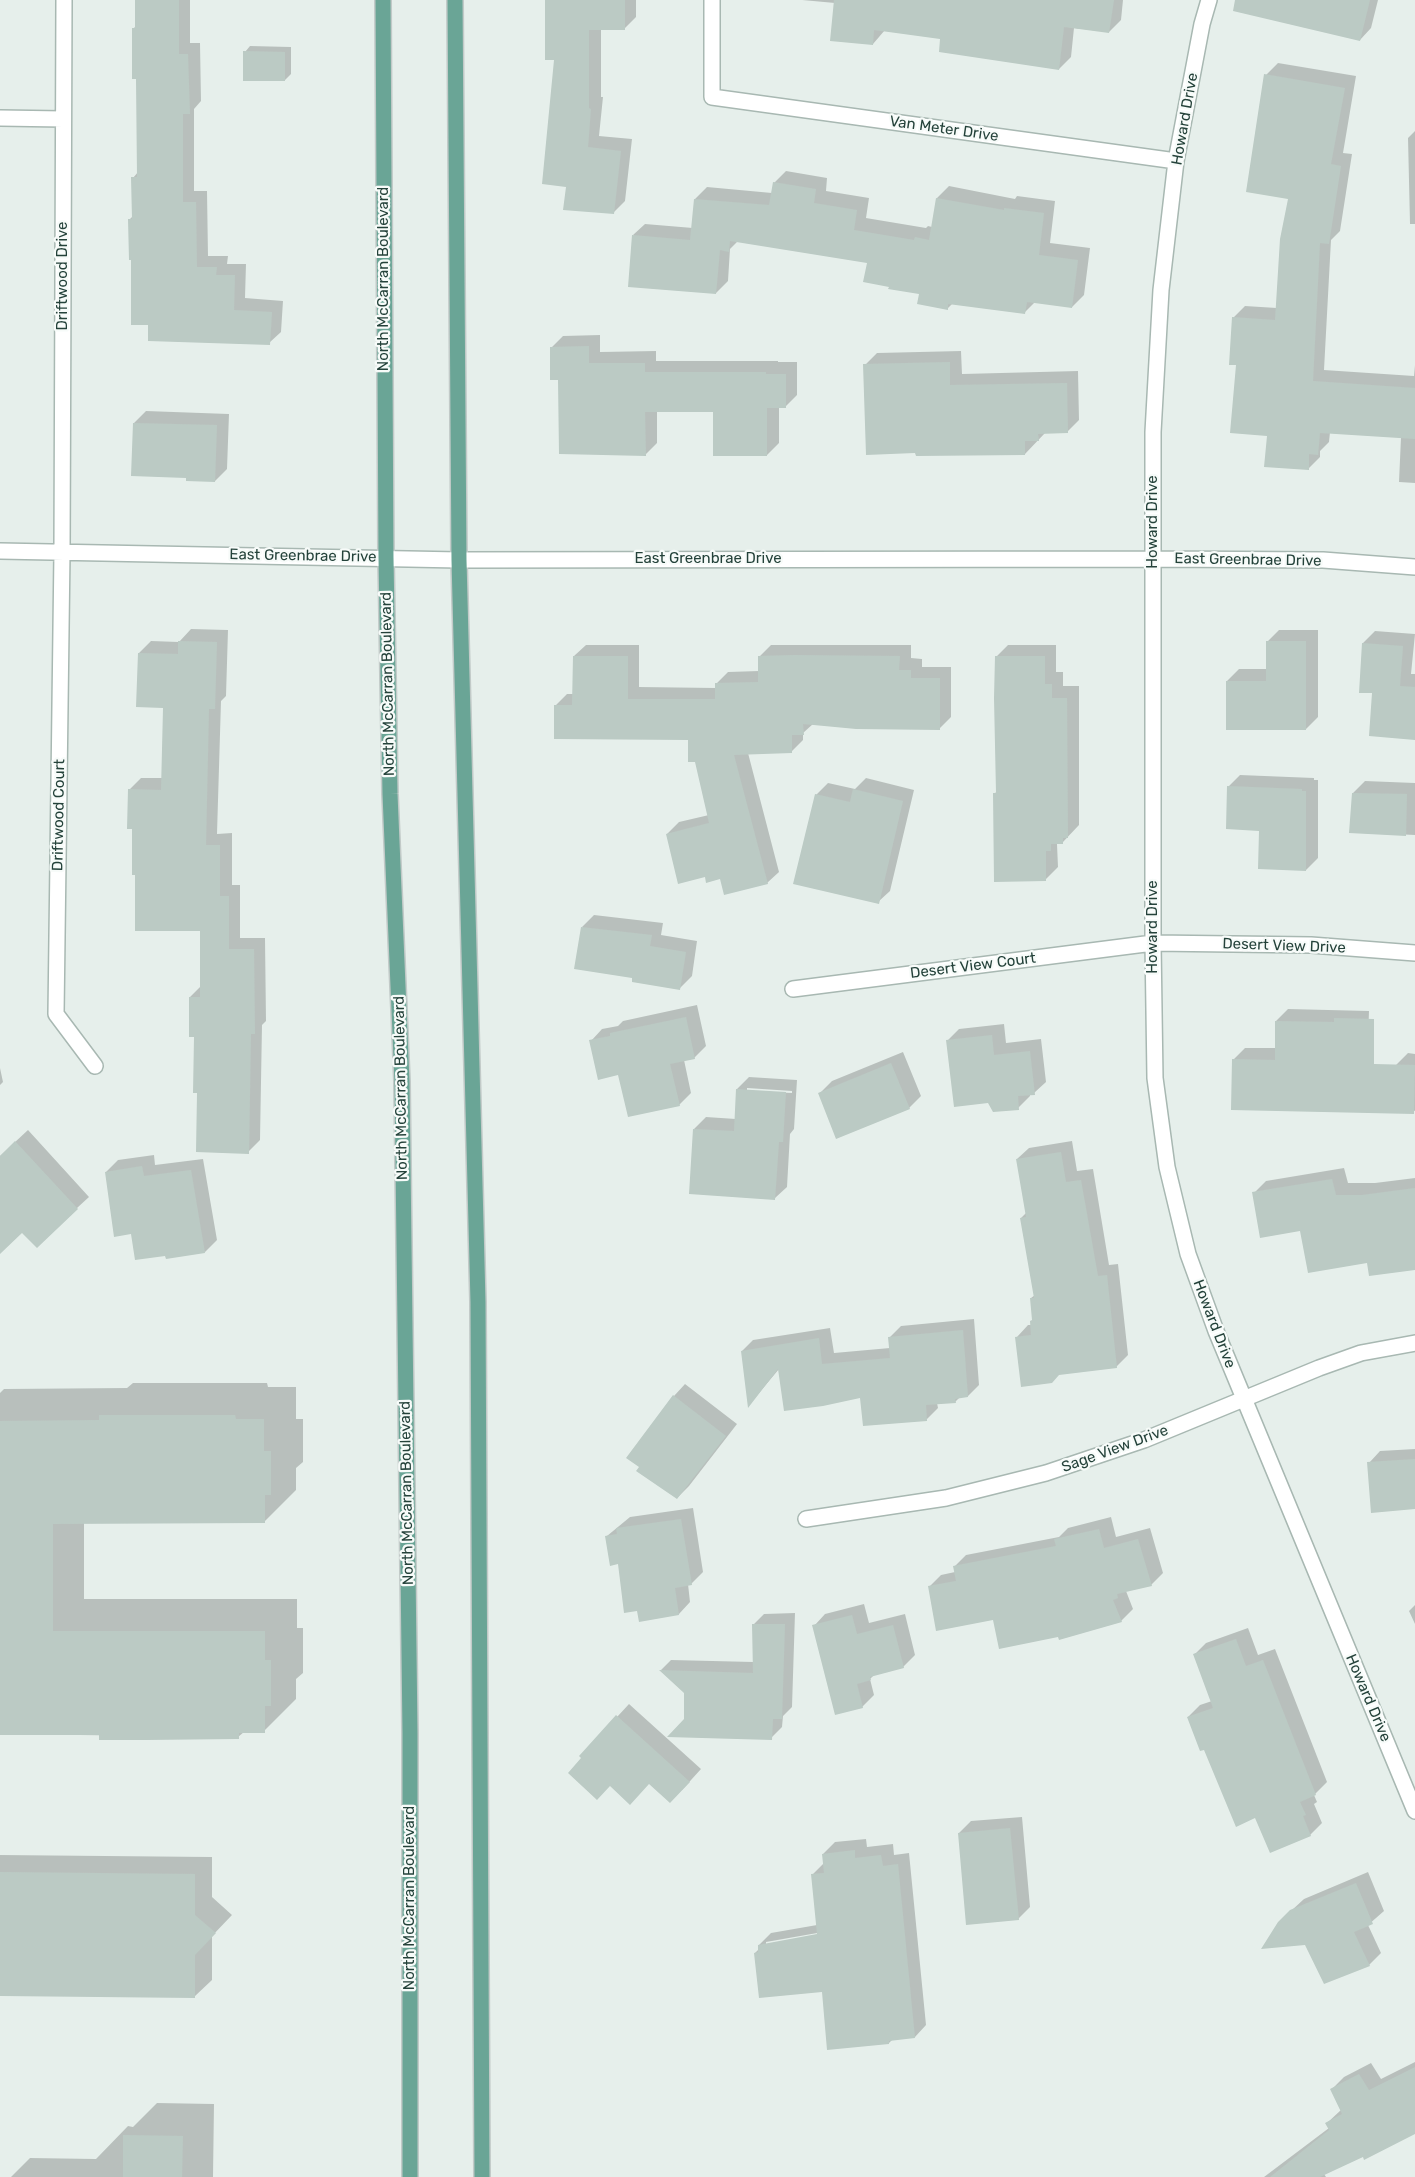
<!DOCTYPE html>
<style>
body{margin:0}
canvas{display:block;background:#e6efeb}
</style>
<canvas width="1415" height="2177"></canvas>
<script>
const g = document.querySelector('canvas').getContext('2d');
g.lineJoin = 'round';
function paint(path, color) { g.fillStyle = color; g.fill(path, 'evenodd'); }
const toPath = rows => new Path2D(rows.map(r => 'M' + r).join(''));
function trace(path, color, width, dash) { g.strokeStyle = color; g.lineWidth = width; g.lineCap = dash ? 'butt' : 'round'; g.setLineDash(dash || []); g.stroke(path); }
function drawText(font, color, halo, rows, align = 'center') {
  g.font = font + ' Rubik,sans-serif'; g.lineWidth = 4.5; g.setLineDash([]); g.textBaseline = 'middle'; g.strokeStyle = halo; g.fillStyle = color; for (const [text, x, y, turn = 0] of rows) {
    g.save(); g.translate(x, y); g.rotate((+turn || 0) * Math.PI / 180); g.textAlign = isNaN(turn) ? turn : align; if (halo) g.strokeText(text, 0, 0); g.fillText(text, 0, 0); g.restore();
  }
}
const shadow = toPath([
 [136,0,190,0,190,43,200,43,201,101,194,109,194,191,207,191,208,256,228,256,227,264,246,264,245,298,283,301,281,332,269,343,149,324,133,259,129,220,133,216,133,178,138,172,138,78,133,29,137,25],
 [546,0,636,0,636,17,624,29,601,29,601,97,603,97,599,136,632,139,625,201,613,213,567,186,556,59],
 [802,0,1123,0,1121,20,1109,32,1074,28,1071,57,1059,69,942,38,885,30,873,44,835,3],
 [1285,0,1378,0,1371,28,1360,40],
 [250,46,291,47,291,74,285,80,245,52],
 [1278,63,1356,76,1343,153,1352,154,1340,231,1331,240,1324,370,1414,376,1415,365,1415,483,1399,482,1401,437,1330,432,1329,442,1320,451,1320,457,1308,469,1269,435,1237,364,1233,318,1245,306,1277,308,1289,198,1266,75],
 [1415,131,1415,224,1410,224,1408,138],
 [786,171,827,178,826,191,869,198,866,218,926,228,928,226,932,227,937,198,949,186,1015,199,1017,196,1055,201,1050,243,1090,248,1084,295,1072,307,1035,302,1024,313,953,303,948,308,921,293,890,286,868,262,738,241,730,249,728,281,716,293,633,235,645,224,693,228,695,199,707,187,772,193,774,183],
 [600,335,600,352,656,351,656,361,778,361,778,362,797,362,797,395,785,407,779,407,779,443,767,455,715,411,657,411,657,443,645,455,560,379,551,348,563,336],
 [961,351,962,374,1078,371,1079,420,1067,432,1045,433,1025,454,865,365,877,353],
 [146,411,229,414,227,469,215,481,134,423],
 [191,629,228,630,226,696,221,701,217,834,232,833,232,885,240,885,240,938,265,938,266,1021,262,1025,260,1140,248,1152,198,1092,195,1036,190,997,201,986,201,930,137,874,129,790,141,778,163,778,164,706,139,653,151,641,179,642],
 [1279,630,1318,630,1318,717,1306,729,1227,681,1239,669,1268,669,1268,641],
 [1375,631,1415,634,1411,674,1415,674,1415,738,1373,692,1363,643],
 [586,645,639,645,639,687,717,688,716,684,728,672,759,671,759,657,771,645,911,645,911,658,922,659,922,667,951,667,951,717,939,729,813,724,803,733,803,740,791,752,748,753,779,872,767,883,706,876,667,834,679,822,709,815,690,739,555,706,567,694,573,694,574,656],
 [1008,645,1056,645,1056,672,1063,672,1063,686,1079,686,1079,825,1063,842,1057,844,1058,867,1046,879,995,793,998,791,996,657],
 [1240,775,1314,778,1314,780,1318,780,1318,858,1306,870,1260,829,1228,787],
 [866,778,914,790,890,891,878,902,816,795,828,783,855,789],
 [1365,781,1415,783,1415,835,1351,832,1353,793],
 [594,915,663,923,661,935,697,941,692,976,680,988,633,977,582,927],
 [697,1005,706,1046,694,1058,684,1060,691,1093,679,1105,619,1073,591,1041,602,1029,618,1026,623,1021],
 [1288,1009,1369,1011,1367,1071,1396,1065,1408,1053,1415,1054,1415,1111,1233,1060,1245,1048,1276,1048,1276,1021],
 [1004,1024,1006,1043,1041,1039,1046,1082,1034,1093,1030,1094,1030,1096,1018,1108,947,1041,959,1029],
 [903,1052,921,1096,909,1108,820,1093,832,1081],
 [0,1068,3,1082,0,1085],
 [749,1077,797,1080,794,1129,790,1134,787,1187,775,1198,694,1129,706,1117,736,1119,737,1089],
 [747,1088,792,1091,792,1093,747,1091],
 [28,1130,89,1197,77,1208,22,1231,0,1244,0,1156],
 [1072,1141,1077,1171,1093,1169,1109,1265,1118,1264,1128,1355,1116,1367,1017,1337,1028,1325,1032,1325,1034,1319,1031,1298,1035,1295,1021,1218,1026,1213,1017,1159,1029,1148],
 [154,1155,155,1165,203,1159,217,1240,205,1252,132,1232,106,1172,118,1160],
 [1344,1168,1348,1183,1375,1183,1415,1178,1415,1269,1368,1261,1302,1230,1254,1193,1266,1181],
 [974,1319,979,1385,968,1396,960,1397,955,1402,937,1403,938,1408,926,1420,779,1369,749,1405,742,1351,753,1340,830,1328,834,1353,890,1348,889,1338,901,1326],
 [133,1383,267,1383,268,1387,296,1387,296,1419,303,1419,303,1462,296,1468,296,1490,264,1522,84,1523,84,1599,297,1599,297,1628,303,1628,303,1673,296,1679,296,1699,264,1731,244,1732,238,1737,0,1734,0,1393,4,1389,127,1388],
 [685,1384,737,1424,689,1486,677,1498,674,1396],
 [1415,1449,1415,1508,1369,1463,1380,1451],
 [693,1508,703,1572,691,1584,688,1584,690,1602,679,1614,638,1610,607,1536,630,1517],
 [1111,1517,1116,1537,1150,1528,1163,1573,1151,1585,1126,1591,1133,1609,1121,1621,1059,1636,994,1618,929,1587,941,1575,955,1572,954,1567,966,1555,1059,1537,1068,1528],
 [864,1604,869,1623,905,1614,915,1655,903,1667,875,1674,870,1679,874,1695,862,1707,814,1626,825,1614],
 [1415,1605,1415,1624,1409,1611],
 [795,1613,792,1707,783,1716,782,1727,771,1738,685,1719,686,1692,661,1670,671,1660,754,1662,753,1625,764,1614],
 [1248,1628,1258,1655,1275,1649,1327,1782,1314,1795,1317,1802,1314,1804,1322,1823,1310,1835,1256,1817,1204,1748,1188,1717,1200,1705,1212,1701,1194,1655,1206,1643],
 [629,1704,701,1769,682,1790,649,1783,581,1756],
 [1022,1817,1030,1907,1018,1919,959,1833,971,1821],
 [866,1839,867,1847,893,1844,894,1855,909,1853,926,2025,915,2037,893,2039,889,2043,823,1991,755,1953,759,1949,759,1945,771,1933,817,1925,812,1875,824,1863,823,1854,835,1842],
 [823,1932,823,1935,766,1945,766,1942],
 [0,1855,212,1857,212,1897,232,1915,212,1936,212,1980,194,1997,0,1995],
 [1368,1872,1384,1911,1368,1925,1381,1953,1369,1965,1279,1922,1304,1899],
 [1415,2062,1415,2133,1324,2174,1326,2177,1264,2177,1329,2128,1327,2123,1341,2110,1332,2089,1344,2077,1371,2063,1381,2079],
 [157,2103,214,2104,213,2177,11,2177,30,2158,96,2159,128,2126,133,2127]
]);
const building = toPath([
 [135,0,179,0,179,54,188,54,190,114,183,114,183,202,196,202,197,267,217,267,216,275,235,275,234,310,272,312,270,345,148,341,148,325,131,325,131,260,129,260,128,219,132,219,131,177,137,177,136,79,132,79,132,28,135,28],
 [545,0,625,0,625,30,589,30,589,108,591,109,588,147,621,151,614,214,563,210,566,187,542,184,554,60,545,60],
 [834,0,1114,0,1109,33,1064,27,1059,70,939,52,940,39,874,30,873,45,830,41],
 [1235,0,1370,0,1360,41,1233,11],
 [243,51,285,52,285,81,243,81],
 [1264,74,1345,88,1331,164,1341,166,1329,244,1320,243,1313,381,1415,388,1415,439,1320,433,1318,455,1309,454,1309,470,1264,467,1267,436,1230,433,1236,365,1229,365,1232,317,1275,320,1280,239,1288,199,1246,192],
 [773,182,816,189,814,203,857,210,854,230,914,240,915,237,929,240,936,198,1004,210,1004,208,1044,213,1039,255,1078,260,1072,308,1027,302,1025,314,948,304,948,310,917,304,919,294,888,289,889,287,863,282,867,263,730,241,729,252,720,250,716,294,628,287,632,235,690,240,694,199,769,205],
 [589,346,589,363,645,363,645,372,766,372,766,374,786,374,786,408,767,408,767,456,713,456,713,412,645,412,646,456,559,454,558,380,550,380,550,347],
 [950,362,950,385,1067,383,1068,433,1038,434,1039,441,1025,441,1025,455,916,456,915,453,866,455,863,364],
 [133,423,217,425,215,482,186,481,186,478,131,476],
 [178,641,217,642,215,709,209,709,206,845,220,845,220,896,229,896,229,949,254,949,255,1034,251,1034,249,1154,196,1152,197,1093,193,1093,194,1037,189,1037,189,997,200,997,200,931,135,931,135,875,132,875,132,829,127,829,128,789,161,790,163,708,136,707,138,653,178,654],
 [1266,641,1306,641,1306,730,1226,730,1226,681,1266,681],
 [1362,643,1403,646,1400,686,1415,687,1415,740,1369,736,1372,693,1359,693],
 [794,655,900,656,899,670,911,670,911,678,940,678,940,730,856,729,803,724,804,735,792,735,792,753,734,755,768,884,724,895,720,879,706,883,705,877,678,884,666,834,709,823,695,762,688,762,688,740,554,739,554,705,572,705,573,656,628,656,628,699,715,699,715,683,758,682,758,656],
 [995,656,1045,656,1045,684,1052,684,1052,698,1067,698,1068,838,1063,838,1063,844,1051,844,1051,851,1046,851,1046,881,994,882,993,793,996,793,994,698],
 [1227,786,1302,789,1302,791,1306,791,1306,871,1258,869,1259,831,1226,829],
 [853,789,903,801,879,904,793,884,815,794,850,802],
 [1352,793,1407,794,1406,836,1349,833],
 [581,927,652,935,650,946,686,952,680,990,632,982,632,978,574,969],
 [686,1017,695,1059,670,1064,680,1106,628,1117,618,1075,598,1080,589,1040,610,1036,610,1033],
 [1334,1018,1374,1019,1374,1064,1415,1065,1414,1114,1231,1110,1232,1059,1275,1060,1275,1021,1334,1022],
 [992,1035,994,1055,1030,1051,1035,1095,1018,1096,1019,1110,993,1112,988,1103,954,1107,946,1040],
 [891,1063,910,1109,836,1139,818,1093],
 [736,1089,786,1092,783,1142,779,1142,775,1200,689,1194,693,1129,734,1131],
 [15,1141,78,1209,37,1248,22,1233,0,1254,0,1156],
 [1061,1152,1066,1182,1081,1180,1098,1276,1107,1275,1117,1368,1059,1375,1052,1383,1021,1387,1015,1337,1031,1335,1030,1321,1032,1320,1030,1298,1034,1298,1020,1218,1026,1217,1016,1159],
 [142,1166,144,1176,191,1170,205,1253,166,1259,165,1256,135,1260,131,1234,114,1237,105,1172],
 [1332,1179,1336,1195,1362,1195,1415,1188,1415,1270,1369,1276,1367,1263,1308,1273,1300,1231,1260,1238,1252,1192],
 [963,1330,968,1397,955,1399,956,1403,926,1405,927,1421,863,1426,860,1398,823,1406,784,1411,778,1369,748,1408,741,1351,819,1338,822,1364,890,1358,888,1337],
 [673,1395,726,1436,677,1499,636,1471,639,1467,626,1458],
 [99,1415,235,1415,236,1419,264,1419,264,1451,271,1451,271,1495,265,1495,265,1523,53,1524,53,1631,265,1631,265,1660,271,1660,271,1706,265,1706,265,1733,239,1733,239,1739,146,1740,99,1740,99,1735,0,1735,0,1421,99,1420],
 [1415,1459,1415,1509,1371,1513,1367,1462],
 [681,1519,692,1585,675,1588,679,1615,639,1622,637,1611,624,1613,618,1564,610,1566,605,1536,617,1534,616,1528],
 [1099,1529,1104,1548,1138,1539,1152,1586,1117,1594,1118,1598,1113,1600,1122,1622,1059,1640,1058,1637,999,1649,993,1620,936,1631,928,1586,956,1581,953,1566,1056,1546,1054,1539],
 [852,1615,857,1634,893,1625,904,1668,870,1677,871,1680,857,1684,863,1708,835,1715,812,1625],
 [752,1624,785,1624,782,1719,773,1719,772,1740,667,1737,684,1719,684,1693,659,1670,753,1673],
 [1236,1639,1246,1666,1263,1660,1316,1795,1300,1802,1306,1815,1303,1816,1311,1836,1270,1853,1255,1818,1236,1827,1204,1750,1200,1751,1187,1717,1213,1708,1193,1654],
 [616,1715,690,1782,670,1803,649,1784,630,1805,610,1786,597,1800,568,1773,581,1758,579,1756],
 [1010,1828,1019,1920,966,1925,958,1833],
 [855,1850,855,1858,881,1855,883,1866,898,1864,915,2038,889,2041,889,2044,827,2050,822,1992,759,1998,754,1953,758,1952,758,1945,817,1934,811,1874,824,1873,822,1854],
 [0,1872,195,1874,195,1915,216,1933,195,1955,195,1998,0,1996],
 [1356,1883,1373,1924,1354,1932,1370,1966,1324,1984,1305,1945,1261,1949,1278,1922,1290,1910],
 [1415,2067,1415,2134,1364,2160,1363,2157,1320,2177,1270,2177,1329,2130,1325,2123,1342,2114,1330,2089,1359,2074,1369,2090],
 [123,2135,183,2136,182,2177,123,2177]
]);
const minor = toPath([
 [64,0,62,552,56,1014,95,1066],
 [712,0,712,97,1176,161],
 [1209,0,1202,24,1176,161,1161,290,1153,432,1153,943,1155,1078,1167,1167,1188,1254,1216,1331,1415,1811],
 [0,118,63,119],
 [0,551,459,560,1153,559,1323,560,1415,567],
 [793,989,1153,943,1311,945,1415,953],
 [806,1519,946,1498,1046,1473,1144,1440,1319,1368,1361,1353,1415,1343]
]);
const major = toPath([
 [383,0,386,558,390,794,402,1082,410,1733,410,2177],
 [455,0,459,560,478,1302,482,2177]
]);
const streetNames = [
 ["Howard Drive",1185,119,-80],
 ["Van Meter Drive",944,129,8],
 ["Driftwood Drive",63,276,-90],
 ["North McCarran Boulevard",384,279,-90],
 ["Howard Drive",1153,522,-90],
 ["East Greenbrae Drive",303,556,1],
 ["East Greenbrae Drive",708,559],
 ["East Greenbrae Drive",1248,560,1],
 ["North McCarran Boulevard",388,684,-91],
 ["Driftwood Court",59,815,-89],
 ["Howard Drive",1153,927,-90],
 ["Desert View Drive",1284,946,2],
 ["Desert View Court",973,966,-7],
 ["North McCarran Boulevard",401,1088,-91],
 ["Howard Drive",1214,1324,69],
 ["Sage View Drive",1115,1449,-20],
 ["North McCarran Boulevard",407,1493,-91],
 ["Howard Drive",1368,1698,67],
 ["North McCarran Boulevard",410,1898,-90]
];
paint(shadow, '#0003');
paint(building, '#bbcac4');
trace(minor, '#a8b8b2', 18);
trace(major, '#c2cac8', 18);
trace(minor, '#fff', 15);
trace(major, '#6aa596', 15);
drawText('15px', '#24423a', '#f7fbf9', streetNames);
</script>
